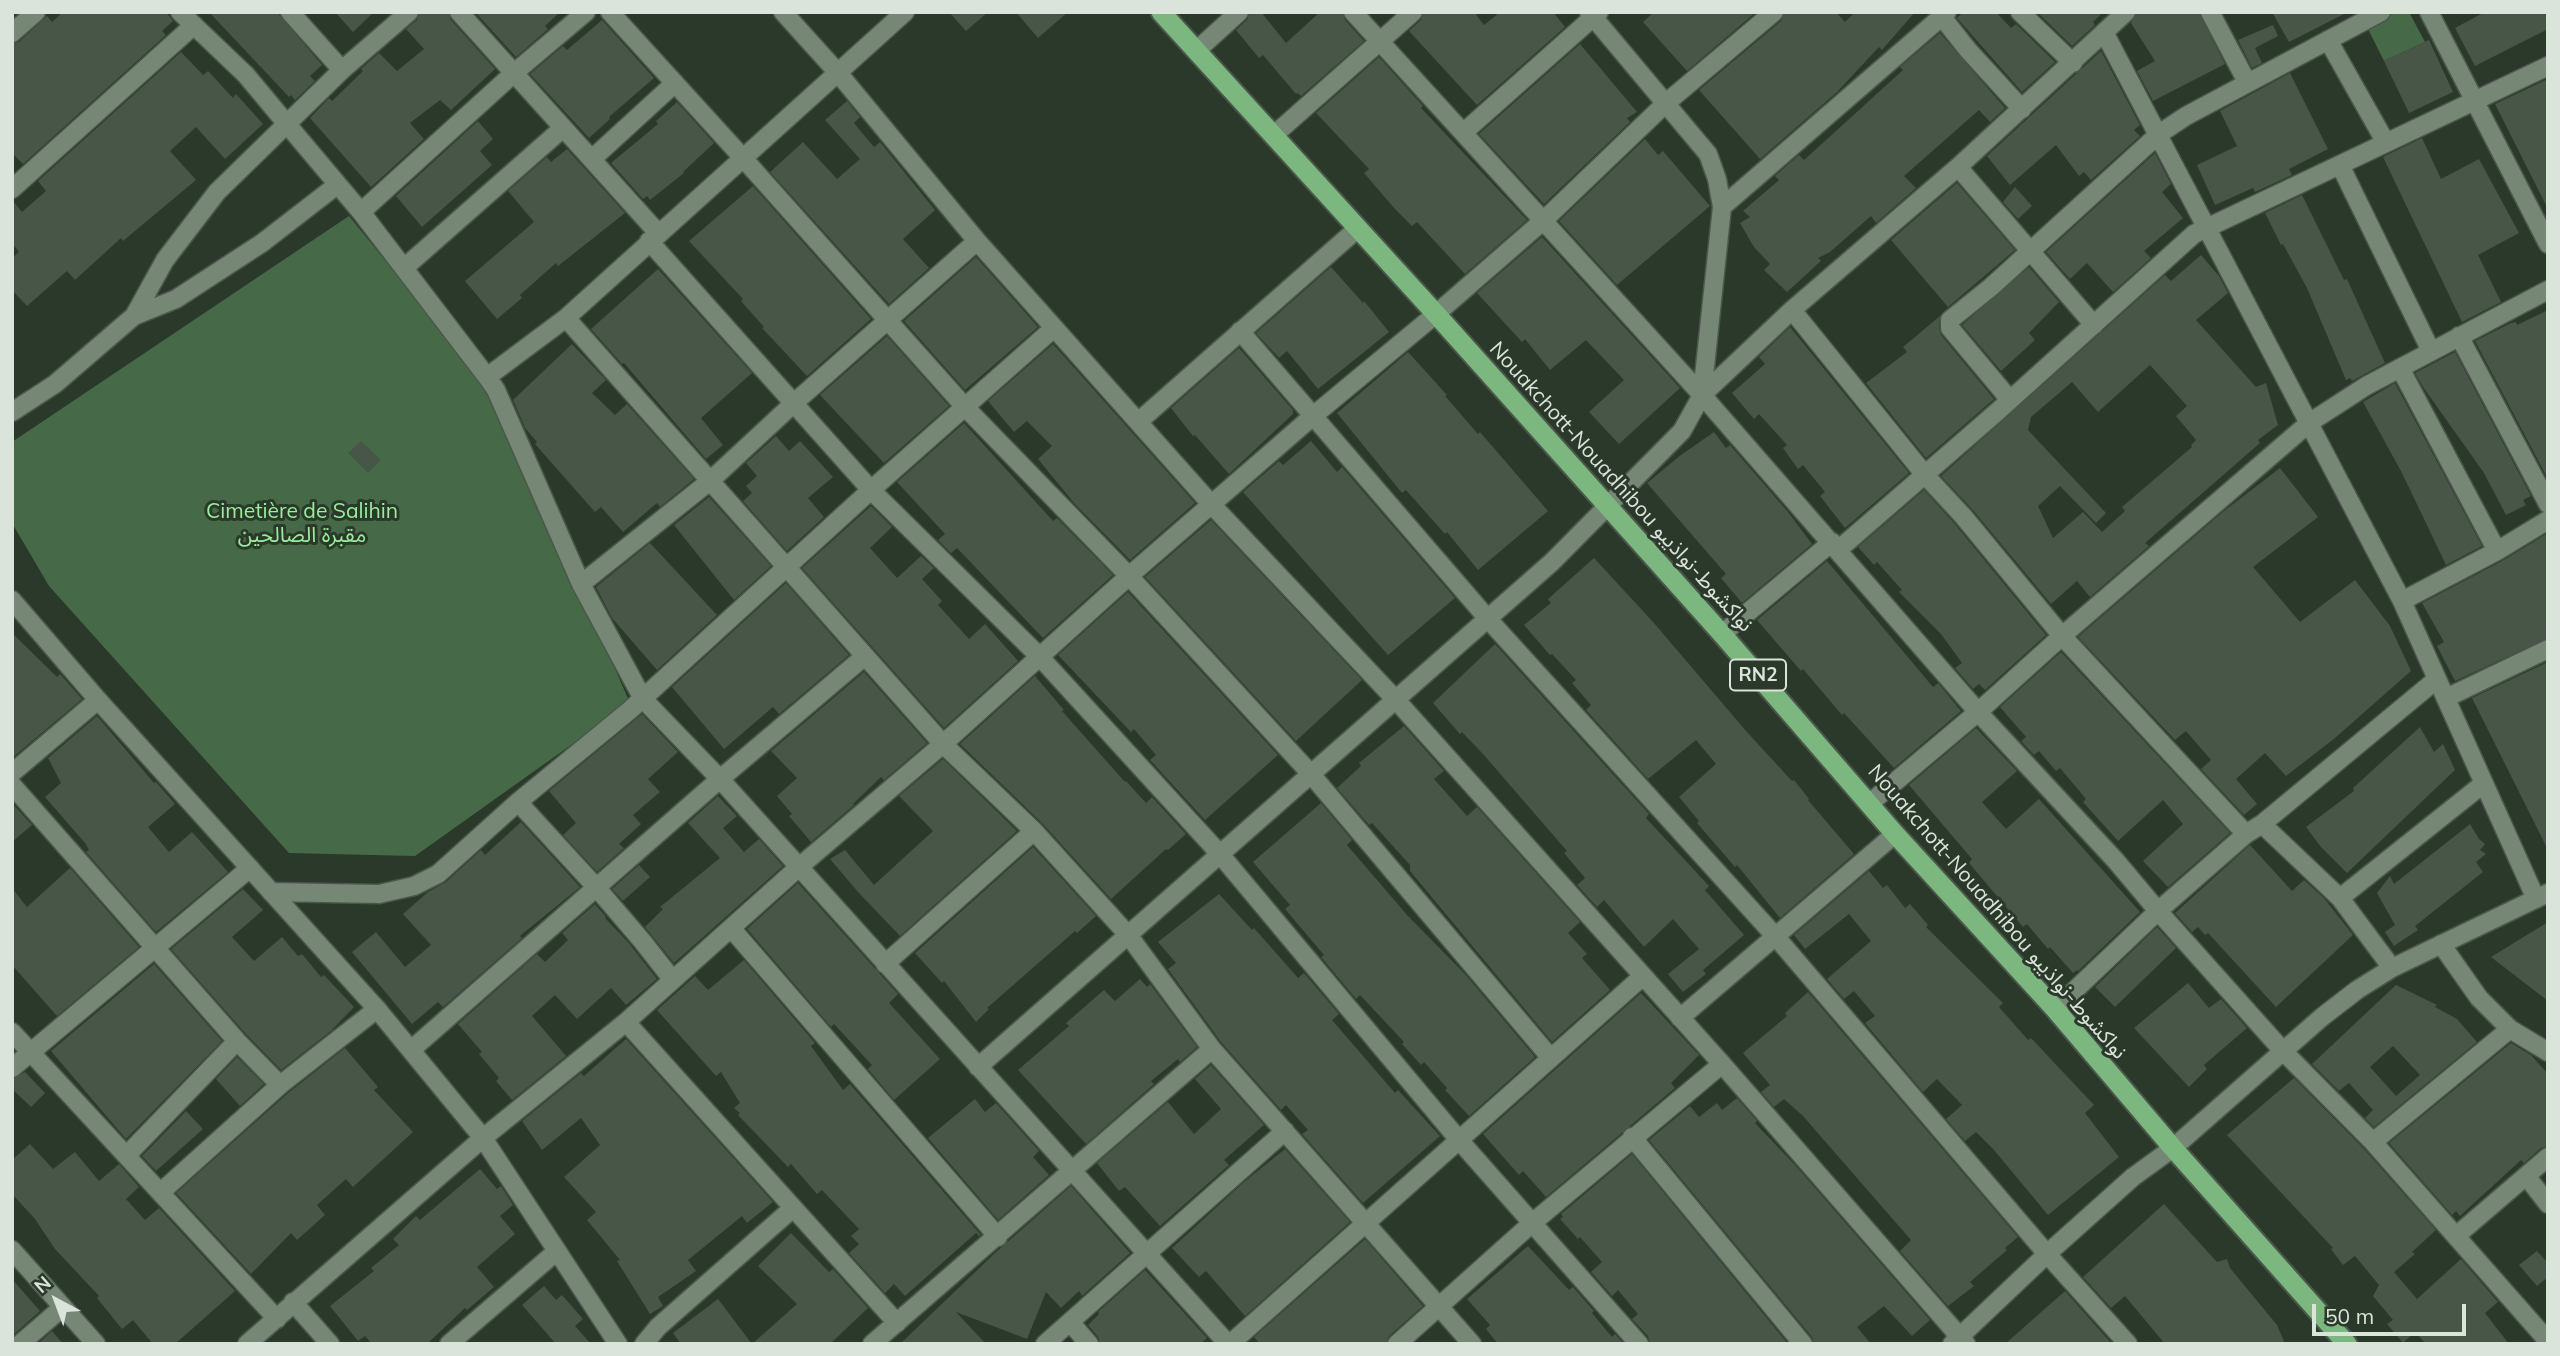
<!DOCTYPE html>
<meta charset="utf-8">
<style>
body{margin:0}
#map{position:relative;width:2560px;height:1356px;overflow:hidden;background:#2b392b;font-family:Mulish,sans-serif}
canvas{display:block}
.frame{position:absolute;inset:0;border:14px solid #dbe4db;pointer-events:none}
.north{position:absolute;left:21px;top:1265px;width:70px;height:70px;-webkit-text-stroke:5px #2b392b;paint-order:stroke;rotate:319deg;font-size:19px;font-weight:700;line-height:28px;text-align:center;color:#dbe4db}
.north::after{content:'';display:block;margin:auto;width:24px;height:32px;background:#dbe4db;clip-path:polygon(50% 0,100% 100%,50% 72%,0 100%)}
.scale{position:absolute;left:2312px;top:1304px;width:154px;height:32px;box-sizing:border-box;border:4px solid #dbe4db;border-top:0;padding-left:9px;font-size:21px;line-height:24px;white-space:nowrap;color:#dbe4db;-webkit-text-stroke:5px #2b392b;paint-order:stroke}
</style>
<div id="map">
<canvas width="2560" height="1356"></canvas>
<div class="frame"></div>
<div class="north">N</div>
<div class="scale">50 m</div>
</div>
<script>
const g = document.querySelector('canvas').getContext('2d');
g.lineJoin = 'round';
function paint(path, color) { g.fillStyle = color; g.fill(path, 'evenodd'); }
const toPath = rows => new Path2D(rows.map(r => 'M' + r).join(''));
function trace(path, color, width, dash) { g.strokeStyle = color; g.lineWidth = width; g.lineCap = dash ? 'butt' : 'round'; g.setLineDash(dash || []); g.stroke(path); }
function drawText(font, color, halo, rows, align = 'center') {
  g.font = font + ' Mulish,"Noto Sans Arabic",sans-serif'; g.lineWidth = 6; g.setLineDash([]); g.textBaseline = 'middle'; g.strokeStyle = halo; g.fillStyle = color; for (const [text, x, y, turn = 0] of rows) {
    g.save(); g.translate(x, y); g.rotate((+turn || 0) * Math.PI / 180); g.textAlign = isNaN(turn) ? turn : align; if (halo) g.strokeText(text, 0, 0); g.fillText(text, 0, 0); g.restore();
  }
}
const green = toPath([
 [2389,12,2409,12,2425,42,2384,61,2366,25],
 [349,216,494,394,630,703,415,856,289,853,49,586,12,523,12,442]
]);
const building = toPath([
 [63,12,166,12,173,21,162,31,166,35,23,164,12,153,12,44,19,42,47,16,52,22],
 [209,12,277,12,322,65,310,76,315,81,295,100,291,95,289,97],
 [335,12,374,12,353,32],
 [420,12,448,12,451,20,495,69,451,110,440,100,410,123,424,139,371,187,310,118,329,98,332,101,363,71,361,69,379,53,397,71,424,49,406,29,417,20],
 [475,12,560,12,545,26,548,29,516,57],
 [949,12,988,12,966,31],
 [1016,12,1068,12,1038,38],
 [1250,12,1261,12,1286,43,1320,12,1342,12,1345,20,1364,41,1301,96,1298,93,1296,94,1263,55,1259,58,1236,30,1247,20],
 [1424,12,1474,12,1484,25,1500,12,1553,12,1565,27,1477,105,1409,31,1421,20],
 [1654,12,1756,12,1687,71,1643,22],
 [1785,12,1836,12,1845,22,1855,12,1915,12,1882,50,1879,47,1837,92,1760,159,1699,90,1781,21],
 [1963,12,1996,12,2011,28,2016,24,2055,62,2022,92,1957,18],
 [2037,12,2103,12,2093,22,2095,25,2072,46],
 [2137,12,2199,12,2225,64,2153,101,2137,71,2155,61,2131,23],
 [2272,12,2348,12,2289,42],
 [2485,12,2544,12,2548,20,2548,29,2475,66,2455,28],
 [602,20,654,78,609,117,610,119,589,138,530,74,563,46,567,50],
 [2273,25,2278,36,2255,48,2262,63,2252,68,2238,40],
 [1940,33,2005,108,1990,122,1979,110,1904,176,1916,188,1876,223,1871,216,1830,252,1818,258,1821,261,1787,292,1764,270,1770,264,1754,247,1740,223,1750,217,1743,211,1779,180,1775,176,1799,155,1804,160,1903,70,1900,67],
 [2429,40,2453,92,2409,113,2384,61],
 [1580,44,1637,112,1627,118,1630,122,1544,204,1479,134],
 [2101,51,2140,125,2134,130,2140,136,2091,180,2084,172,2079,176,2056,145,2010,185,1987,156],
 [181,52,203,75,208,71,233,98,236,94,263,124,225,159,196,127,170,151,196,180,123,241,121,238,75,280,67,271,27,306,12,290,12,258,19,252,12,243,12,200,22,212,46,191,38,181],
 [1379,57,1423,106,1421,108,1527,220,1465,274,1417,222,1412,226,1395,209,1364,173,1369,169,1316,113],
 [2290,73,2328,149,2289,169,2292,175,2255,192,2253,188,2215,205,2197,165,2237,146,2220,111],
 [2548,79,2548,209,2495,104],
 [847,101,860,117,854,123,874,147,880,142,935,210,903,239,929,268,889,304,770,172,803,142,837,179,860,159,825,120],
 [677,102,714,143,683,172,684,173,650,200,647,196,643,199,611,163,658,124,656,121],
 [478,121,493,139,480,151,492,165,422,227,396,196],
 [2422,138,2441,179,2479,159,2519,233,2478,255,2501,302,2462,322,2383,157],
 [1645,139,1658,155,1663,151,1710,206,1617,285,1559,221],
 [567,149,625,213,558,266,556,263,520,295,522,298,497,319,465,281,534,222,508,191,547,157,551,162],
 [2155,153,2171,184,2162,192,2183,218,2144,251,2151,258,2113,292,2087,263,2070,279,2046,252],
 [1957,183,2015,250,1948,307,1891,240],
 [753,186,871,319,807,376,762,328,764,327,741,301,743,299,689,241],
 [2015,187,2032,206,2018,219,2003,202],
 [2302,195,2344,280,2347,279,2385,363,2352,381,2350,378,2346,380,2307,288,2283,244,2281,245,2265,213],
 [1542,237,1680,388,1619,444,1589,412,1624,380,1586,340,1550,370,1525,339,1522,342,1477,293],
 [2201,255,2219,276,2228,293,2196,320,2256,387,2266,383,2278,425,2258,440,2260,443,2145,543,2149,546,2090,597,2077,581,2051,604,1972,509,1941,476,2165,275,2171,281],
 [2150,365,2187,406,2176,416,2196,440,2191,445,2192,447,2122,507,2125,511,2102,532,2083,512,2053,538,2038,506,2060,486,2096,523,2106,513,2028,430,2031,417,2072,382,2098,412],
 [976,257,1038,327,965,390,904,321],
 [1331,267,1363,303,1364,301,1389,332,1318,389,1287,351,1279,358,1256,333],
 [2029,267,2059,302,2029,333,2035,340,2001,371,1962,325],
 [658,269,752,373,701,418,723,445,706,459,624,363,622,364,591,329],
 [2548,310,2548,479,2475,341,2511,323,2516,322,2517,325],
 [1940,316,1939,328,1941,335,1994,399,1926,458,1866,383,1907,352,1903,347],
 [1790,327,1909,473,1845,528,1820,496,1825,492,1803,465,1798,469,1783,448,1787,445,1759,414,1754,419,1732,393,1765,364,1759,357],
 [887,336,949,406,884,463,820,395],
 [572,344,606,380,592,393,615,415,627,404,694,479,660,507,657,503,623,532,601,507,595,512,535,444,537,442,525,428,513,400],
 [1053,344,1195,503,1130,560,1074,503,1038,459,1052,446,1027,421,1014,432,988,401],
 [1239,348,1293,410,1293,414,1229,474,1195,435,1193,436,1171,408],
 [1408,352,1447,395,1445,396,1478,434,1480,432,1548,511,1478,570,1447,532,1445,534,1406,490,1402,493,1337,413],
 [2455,352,2531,496,2523,500,2526,505,2506,515,2484,473,2423,387,2415,373],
 [2395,383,2482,546,2446,565,2402,473,2363,402],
 [964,423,1053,521,1057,518,1113,575,1043,638,957,548,951,553,938,540,945,534,897,482],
 [1714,432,1726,448,1730,445,1788,512,1812,544,1742,603,1721,578,1726,574,1647,483,1681,455],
 [776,436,789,451,800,441,833,477,808,498,824,517,787,551,743,501,752,493,746,486,757,476,746,463],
 [361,441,381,460,368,473,348,453],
 [1311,441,1337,472,1342,467,1455,598,1388,655,1243,492,1279,461,1283,465],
 [2280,468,2318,517,2253,567,2300,622,2355,580,2390,626,2411,671,2335,738,2286,776,2265,753,2236,779,2257,804,2244,815,2201,769,2211,760,2186,731,2175,740,2078,637,2224,511],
 [1924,490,1954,523,2046,635,1985,690,1979,684,1973,689,1955,668,1962,663,1941,634,1899,592,1902,590,1877,562,1874,565,1858,547],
 [709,497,771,566,734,600,674,525],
 [871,506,892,527,870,548,897,578,921,556,934,568,922,579,942,601,938,605,969,639,985,624,1018,661,944,728,802,568],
 [1211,520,1362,680,1296,741,1145,577],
 [2548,533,2548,638,2455,681,2437,646,2444,642,2422,603,2502,561],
 [650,543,717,615,657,670,612,618,596,587],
 [1594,558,1654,623,1746,731,1792,781,1794,780,1809,799,1808,800,1854,854,1780,918,1737,865,1735,867,1697,823,1699,821,1679,797,1716,764,1696,740,1648,779,1586,710,1591,705,1572,683,1576,680,1552,654,1550,655,1524,625,1551,603,1548,599],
 [1827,561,1933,687,1938,683,1961,711,1894,768,1844,713,1842,715,1803,669,1801,671,1757,620],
 [786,583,849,655,779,714,773,707,724,749,672,687],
 [1128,592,1278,755,1205,820,1150,760,1156,755,1134,729,1131,732,1058,655],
 [12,633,57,677,60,674,82,699,12,758],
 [1495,644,1649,814,1646,818,1709,886,1705,890,1744,935,1703,970,1706,974,1683,992,1668,974,1699,949,1673,919,1644,947,1604,900,1597,907,1577,885,1585,878,1564,853,1567,851,1483,754,1462,732,1460,734,1433,703],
 [2061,652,2230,833,2168,887,2143,861,2183,824,2163,800,2118,841,2083,802,2086,799,2060,768,2056,771,2039,751,2034,755,2021,741,2026,737,2000,707],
 [2548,662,2548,850,2472,698],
 [864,672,927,743,884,780,881,777,853,804,854,805,811,842,789,816,792,814,777,796,797,778,771,751],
 [1035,676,1064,710,1062,711,1125,782,1126,781,1146,803,1152,797,1186,834,1168,850,1166,849,1111,899,1042,823,960,744],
 [642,714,678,752,648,779,660,792,633,815,641,824,619,844,624,848,597,872,563,835,576,823,549,791],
 [97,716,154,783,156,782,175,804,148,827,169,852,192,832,228,872,156,932,86,852,89,850,85,843,45,797,61,783,48,758],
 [1404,726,1444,771,1434,779,1467,816,1477,807,1580,922,1568,933,1587,954,1582,958,1610,990,1552,1042,1410,871,1410,865,1372,823,1369,825,1337,788,1361,766,1359,763],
 [2420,727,2434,752,2443,744,2455,770,2347,873,2321,847,2306,827,2354,791,2353,788],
 [1976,728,2017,771,1982,802,2006,829,2039,799,2140,912,2078,971,2077,970,2073,973,2050,947,2048,949,2027,924,2023,927,1969,863,1972,859,1909,785],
 [943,759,1017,831,900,936,858,892,830,859,845,850,874,885,933,831,899,796],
 [718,796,737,816,723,828,744,852,759,839,783,866,674,963,645,927,663,909,660,907,720,858,688,823],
 [12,803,32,825,12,842],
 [1321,803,1352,840,1347,845,1408,916,1465,974,1535,1057,1469,1116,1445,1090,1447,1088,1424,1062,1421,1065,1402,1044,1404,1042,1360,995,1356,999,1321,957,1324,955,1285,909,1290,905,1253,862],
 [521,822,580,887,520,936,522,938,443,1007,438,1002,412,1024,352,952,376,932,405,967,431,945,403,914,428,892,446,882,481,850,485,855],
 [2470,824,2479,839,2485,844,2480,850,2486,854,2476,862,2483,872,2415,926,2418,930,2394,946,2385,932,2395,925,2377,893,2390,876,2394,884],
 [2250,845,2292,891,2304,880,2324,898,2353,935,2276,1007,2208,933,2205,935,2198,927,2192,932,2175,913],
 [1033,847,1096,916,1077,933,1075,931,987,1008,989,1009,976,1022,944,981,942,983,915,953],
 [639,865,650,877,623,901,612,889],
 [70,868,139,947,57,1016,12,965,12,888,27,907],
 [1869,871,1883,888,1887,885,1905,908,1910,904,1928,925,1926,927,2003,1003,1999,1007,2028,1040,2031,1038,2094,1105,2085,1113,2119,1157,2048,1215,1994,1150,1976,1132,1965,1141,1946,1119,1962,1105,1937,1079,1923,1092,1865,1023,1875,1016,1854,991,1844,999,1827,979,1871,941,1849,914,1805,949,1794,935],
 [798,883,898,994,889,1003,940,1059,894,1100,868,1069,872,1065,834,1024,831,1027,747,929],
 [243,889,263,910,232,937,254,961,282,937,298,956,302,954,321,977,324,975,354,1007,331,1031,281,1070,245,1033,171,949],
 [1219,894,1252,930,1254,928,1298,978,1304,973,1339,1014,1332,1020,1395,1093,1398,1090,1440,1136,1363,1203,1302,1134,1308,1130,1286,1105,1281,1110,1221,1042,1168,969,1176,963,1158,942],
 [595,904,606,917,605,918,628,942,657,979,626,1005,611,988,577,1019,555,995,532,1016,566,1056,512,1100,496,1081,499,1078,479,1054,482,1052,458,1024,537,954,545,962,568,940,562,933],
 [2548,922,2548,1001,2491,957],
 [2157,927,2176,948,2115,1007,2095,987],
 [744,960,815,1043,811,1046,843,1090,850,1084,981,1235,979,1236,976,1233,905,1296,894,1284,885,1293,849,1253,859,1244,851,1236,859,1229,822,1190,817,1194,791,1164,788,1167,738,1115,740,1113,734,1108,740,1103,721,1072,716,1076,657,1010,695,976,708,990],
 [154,964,222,1041,126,1139,51,1051],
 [1140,979,1147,987,1150,984,1197,1047,1180,1062,1178,1059,1151,1081,1154,1084,1086,1144,1018,1070,1069,1026,1066,1023,1104,990,1115,1001],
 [2188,983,2209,1008,2221,999,2247,1028,2204,1065,2207,1069,2189,1087,2134,1028],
 [2396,985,2437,1005,2435,1007,2457,1019,2477,1042,2374,1127,2365,1118,2373,1110,2349,1083,2339,1091,2312,1064],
 [2393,1046,2420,1075,2396,1096,2370,1067],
 [1808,992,2018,1237,2005,1248,2007,1250,1970,1282,1974,1286,1948,1306,1900,1251,1911,1240,1803,1116,1784,1099,1774,1107,1761,1092,1770,1085,1743,1053,1787,1016,1785,1013],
 [1641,993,1699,1055,1671,1083,1675,1088,1546,1197,1523,1171,1519,1175,1483,1134],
 [626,1039,773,1202,747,1223,742,1216,688,1260,696,1271,658,1297,663,1306,650,1314,617,1261,620,1260,587,1220,596,1212,564,1177,600,1145,581,1118,542,1150,522,1121,581,1073,584,1076],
 [2511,1043,2531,1055,2548,1074,2548,1146,2541,1148,2524,1163,2521,1160,2460,1216,2456,1211,2452,1215,2389,1143],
 [345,1048,378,1087,374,1090,413,1132,353,1187,346,1179,317,1205,325,1215,297,1240,291,1233,251,1274,176,1193,287,1094],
 [237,1057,264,1084,240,1106,216,1079],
 [1211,1065,1264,1125,1224,1160,1229,1165,1160,1226,1125,1187,1119,1191,1097,1163,1168,1102,1194,1134,1221,1109,1195,1079],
 [25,1072,45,1093,31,1107,12,1089,12,1079],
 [2294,1078,2365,1150,2436,1230,2412,1252,2415,1254,2394,1272,2417,1299,2461,1259,2498,1302,2485,1313,2509,1344,2426,1344,2415,1332,2403,1343,2387,1324,2393,1320,2373,1296,2379,1285,2355,1256,2343,1265,2331,1249,2333,1248,2227,1135],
 [1737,1098,1757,1121,1755,1123,1796,1166,1930,1320,1912,1336,1884,1306,1857,1327,1871,1344,1814,1344,1812,1337,1649,1140,1690,1106,1699,1117,1717,1103,1722,1110],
 [975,1099,985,1112,996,1103,1039,1151,1033,1157,1049,1175,998,1220,928,1138],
 [186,1111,203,1129,156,1171,142,1156],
 [30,1144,53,1169,75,1152,99,1181,119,1164,139,1187,126,1199,145,1220,159,1208,235,1291,175,1344,153,1344,133,1320,122,1329,97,1298,99,1296,55,1249,35,1219,12,1194,12,1160],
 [1285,1149,1350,1222,1245,1316,1206,1271,1199,1277,1172,1248,1244,1182],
 [1632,1154,1788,1344,1650,1344,1648,1336,1632,1319,1638,1314,1618,1290,1612,1296,1591,1272,1602,1262,1580,1237,1578,1239,1560,1219,1563,1217,1561,1214],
 [480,1169,497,1189,501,1186,513,1205,500,1216,515,1234,477,1267,494,1287,467,1310,465,1308,427,1344,372,1344,365,1336,358,1341,330,1306,374,1271,371,1268,399,1245,393,1239,416,1216,420,1220],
 [1071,1186,1130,1253,1082,1296,1079,1291,1061,1308,1046,1292,1027,1339,956,1312,986,1344,900,1344,995,1253],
 [2164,1204,2217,1262,2227,1259,2230,1268,2277,1325,2285,1344,2165,1344,2125,1296,2111,1308,2083,1277],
 [791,1233,829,1272,833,1269,868,1308,830,1344,752,1344,797,1304,758,1266],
 [1365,1239,1423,1306,1389,1336,1386,1344,1260,1344,1254,1337],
 [1528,1246,1569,1290,1573,1287,1594,1311,1592,1313,1612,1337,1615,1334,1624,1344,1498,1344,1486,1329,1490,1325,1467,1299],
 [2537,1251,2548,1263,2548,1277,2537,1286,2519,1265],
 [1145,1270,1207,1338,1200,1344,1100,1344,1098,1337,1088,1325,1099,1314,1098,1312],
 [12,1279,40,1311,12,1336],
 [544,1286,556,1300,562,1295,583,1319,575,1326,591,1344,556,1344,522,1305],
 [2065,1291,2112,1344,2005,1344],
 [718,1299,752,1344,681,1344,673,1333],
 [52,1331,63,1344,38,1344]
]);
const minor = toPath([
 [180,12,246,75,286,123,361,212,487,377],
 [290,12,342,70],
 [459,12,658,233],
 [610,12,743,158,965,407,1129,576,1310,773,1550,1057],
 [783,12,839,74,977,241,1211,504,1396,700,1722,1064,1966,1344],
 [905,12,566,318,487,377,496,390,581,584,643,699,720,779,1228,1344],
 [1353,12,1702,395,1978,712,2116,861,2158,911,2283,1051,2373,1142,2548,1341],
 [1589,12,1708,154,1717,179,1722,207,1702,395],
 [2020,12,2073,63],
 [2210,12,2247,82],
 [2429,12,2548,244],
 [1942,17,1968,50,2022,109],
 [2104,32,2402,601,2536,899],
 [12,33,36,12],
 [2328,40,2386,143],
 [1196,51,1239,12],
 [1464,132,1599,12],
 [1274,135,1413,12],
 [592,159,675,83],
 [2340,165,2431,351],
 [1958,167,2094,325],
 [12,189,194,25],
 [1722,207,1947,12],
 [361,212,514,73,586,12],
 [649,241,871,490,1039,656,1219,853,1459,1140,1639,1344],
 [404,268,563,128],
 [1792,310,1925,475,1963,516,2062,636,2246,834],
 [134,316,165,260,217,192,342,70,409,12],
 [566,318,943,744,1034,831,1129,936,1212,1049,1472,1344],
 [1240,331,1488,619,1776,937,2047,1254,2128,1344],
 [2459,336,2548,504],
 [2400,368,2497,551],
 [2010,400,1950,328,1950,320,1991,287,2159,134,2186,116,2381,12],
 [12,412,55,384,134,316,176,299,262,243,337,185],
 [1138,422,1357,229],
 [1838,550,1998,411,2194,234,2548,66],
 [581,584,710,481,794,403,977,241],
 [2402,601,2497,551,2548,520],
 [1722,634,1832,542],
 [2446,698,2548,649],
 [12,773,98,700],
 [12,785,237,1041,280,1085],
 [518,802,596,887,643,942,672,979],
 [1870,803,1978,712,2062,636,2309,423,2366,386,2548,290],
 [2262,824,2340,898,2392,968],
 [271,892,379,894,414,886,438,874,518,802,630,710,871,490,1054,328],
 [2340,898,2483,784],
 [731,928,998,1237],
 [2441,944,2479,998,2510,1029,2548,1052],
 [885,964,1034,831],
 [2055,1009,2158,911,2246,834,2262,824,2437,679],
 [1680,1018,1895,834],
 [626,1022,897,1323],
 [12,1032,277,1319],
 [411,1050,720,779,865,656],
 [978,1067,1552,562,1682,431,1702,395,1792,310,1958,167,2126,12],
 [12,1068,250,868],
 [1632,1137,1803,1344],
 [2373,1142,2510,1029],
 [127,1155,237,1041],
 [2527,1177,2548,1204],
 [161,1192,280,1085,377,1009],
 [2456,1236,2548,1157],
 [12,1250,96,1344],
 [293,1302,330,1344],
 [1070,1322,1089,1344],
 [20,1344,63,1307],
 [247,1344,483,1138,626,1022,799,867,943,744,1129,576,1313,416,1436,314,1544,220,1666,103,1774,12],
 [449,1344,557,1251],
 [644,1344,658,1327,793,1208],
 [872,1344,1212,1049],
 [1045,1344,1285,1131],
 [1230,1344,1642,977],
 [1397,1344,1531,1224,1722,1064],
 [1952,1344,2047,1254,2133,1177,2173,1148,2322,1017,2357,990,2392,968,2548,893]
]);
const tertiary = toPath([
 [12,600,98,700,377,1009,483,1138,618,1344]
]);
const trunk = toPath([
 [1161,12,1436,314,1722,634,1895,834,2055,1009,2173,1148,2347,1344]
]);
const shields = [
 [1758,675,56]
];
const shieldNames = [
 ["RN2",1758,675]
];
const streetNames = [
 ["Nouakchott-Nouadhibou نواكشوط-نواذيبو",1621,487,48],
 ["Nouakchott-Nouadhibou نواكشوط-نواذيبو",1997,912,49]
];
const parkNames = [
 ["Cimetière de Salihin",302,512],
 ["مقبرة الصالحين",302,536]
];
paint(green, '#466a48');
paint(building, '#475647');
trace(minor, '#4b574b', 21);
trace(tertiary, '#4b574b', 21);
trace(trunk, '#4b574b', 23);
trace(minor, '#768776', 18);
trace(tertiary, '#768776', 18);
trace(trunk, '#7cb77f', 19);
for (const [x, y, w] of shields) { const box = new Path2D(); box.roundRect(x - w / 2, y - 15.5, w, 31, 5); g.fillStyle = '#2b392b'; g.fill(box); trace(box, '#dbe4db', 2); }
drawText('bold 19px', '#dbe4db', null, shieldNames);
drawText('21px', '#dbe4db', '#2b392b', streetNames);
drawText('21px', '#99ee9c', '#2b392b', parkNames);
</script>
